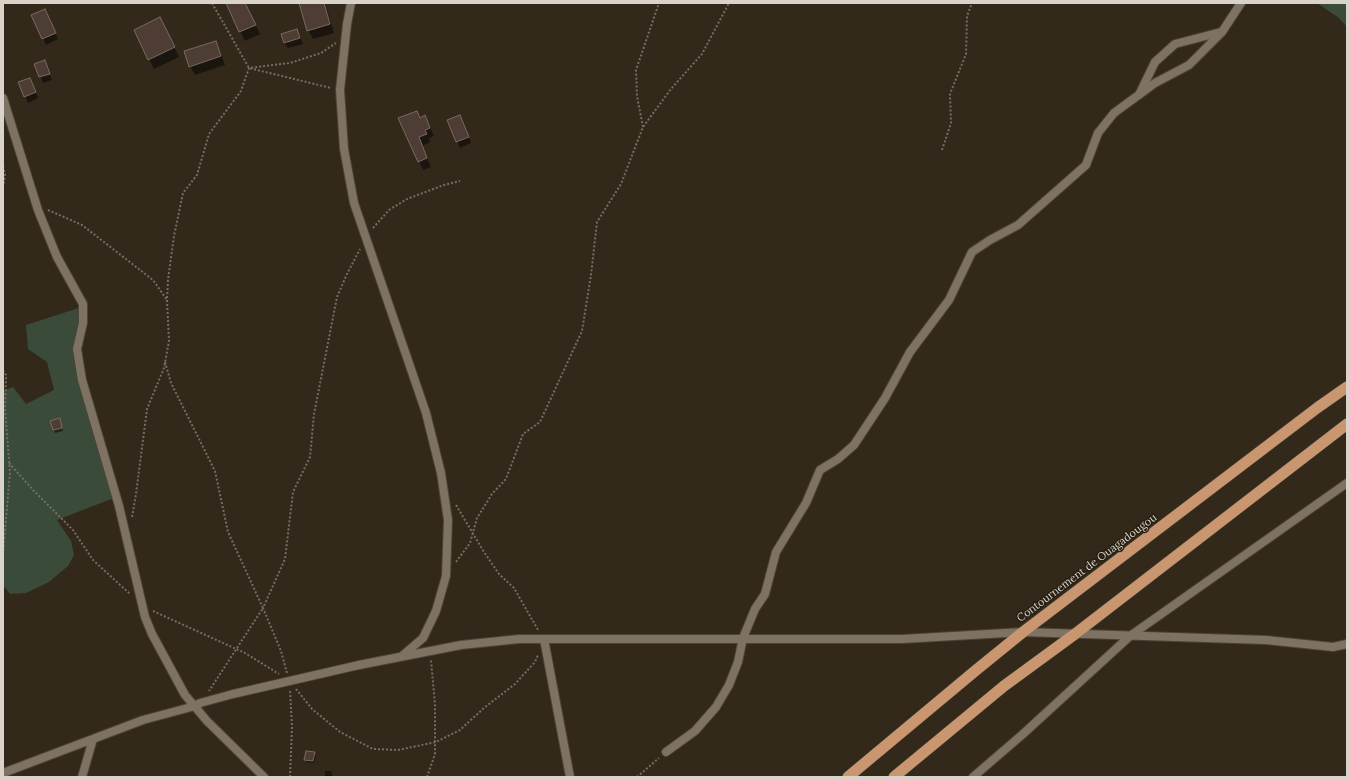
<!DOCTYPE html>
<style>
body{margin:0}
#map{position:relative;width:1350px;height:780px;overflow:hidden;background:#32291b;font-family:Lora,serif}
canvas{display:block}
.frame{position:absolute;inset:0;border:4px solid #d9d3ca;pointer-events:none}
</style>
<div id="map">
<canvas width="1350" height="780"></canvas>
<div class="frame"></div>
</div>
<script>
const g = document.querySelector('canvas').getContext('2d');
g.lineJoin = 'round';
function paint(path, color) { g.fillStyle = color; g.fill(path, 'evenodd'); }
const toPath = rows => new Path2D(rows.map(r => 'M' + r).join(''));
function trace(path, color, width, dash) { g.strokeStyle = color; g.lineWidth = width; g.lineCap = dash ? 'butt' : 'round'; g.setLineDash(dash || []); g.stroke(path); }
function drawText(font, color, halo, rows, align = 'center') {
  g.font = font + ' Lora,serif'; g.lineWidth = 3; g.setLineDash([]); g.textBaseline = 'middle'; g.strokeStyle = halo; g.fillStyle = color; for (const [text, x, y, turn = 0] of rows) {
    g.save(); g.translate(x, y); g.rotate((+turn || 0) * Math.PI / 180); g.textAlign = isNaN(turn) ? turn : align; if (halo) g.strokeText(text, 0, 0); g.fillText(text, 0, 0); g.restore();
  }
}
const green = toPath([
 [1317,3,1347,3,1347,27,1339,18],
 [82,307,79,343,85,380,119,496,57,520,71,541,74,555,68,566,49,582,26,593,10,594,3,585,3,391,13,387,26,404,54,390,47,362,28,349,26,325]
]);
const shadow = toPath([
 [227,3,245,3,260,34,245,41],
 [300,3,325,3,334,33,313,39,308,30],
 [33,16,48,16,58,39,46,45],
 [165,27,179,57,154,69,135,31],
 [297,30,303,44,288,48,284,43],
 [215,42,220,51,225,65,195,75,190,66],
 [44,61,52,80,43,83,36,65],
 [30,79,38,98,28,103,20,83],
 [417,112,420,119,425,117,434,136,429,138,430,142,422,146,431,167,423,170,400,119],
 [448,121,463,122,471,143,460,148],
 [51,421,60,422,63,431,55,433],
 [314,753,316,756,314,763,307,762,305,760],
 [325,771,331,771,333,777,325,777]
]);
const building = toPath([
 [226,3,245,3,256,25,239,32,226,3],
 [299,3,324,3,330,24,307,31,299,3],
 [45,9,56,33,42,39,31,15,45,9],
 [160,17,175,47,148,60,134,30,160,17],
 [297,29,300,38,284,43,281,34,297,29],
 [216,41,221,56,189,67,184,51,216,41],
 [45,60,50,74,39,77,34,64,45,60],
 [30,78,36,92,24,97,18,82,30,78],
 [417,111,420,118,425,115,430,128,425,130,427,134,419,137,427,158,418,162,398,118,417,111],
 [460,115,469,137,456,142,447,120,460,115],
 [60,418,62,428,53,430,50,421,60,418],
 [306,751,315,752,313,761,304,760,306,751]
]);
const path = toPath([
 [212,3,249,68,331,88],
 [643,127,637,96,636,70,659,3],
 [942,150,951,123,950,94,966,54,967,16,972,3],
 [3,166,5,175,3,187],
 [48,210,82,225,153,280,167,300],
 [373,228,389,210,407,199,444,185,460,181],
 [165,362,171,383,215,471,228,532,263,608,209,691],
 [3,370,6,375,5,410,10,472,3,554],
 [9,463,34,491,73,530,93,560,130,594],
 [456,505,484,552,499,574,514,588,538,630],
 [132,517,136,494,147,409,164,368,169,341,167,300,168,280,174,236,183,193,197,175,209,134,241,91,249,68,290,63,321,53,336,43],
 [456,562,470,543,477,518,492,494,506,479,523,434,540,422,582,331,591,275,597,222,621,184,643,127,671,89,702,54,729,3],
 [153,611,245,653,279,674],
 [287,673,281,651,263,608,285,559,293,492,310,457,314,414,337,297,347,274,360,249],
 [296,689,312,709,340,732,373,749,398,750,436,742,460,730,484,708,515,684,535,662,538,655],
 [3,705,3,743],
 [290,777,292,727,290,690],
 [427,777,435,754,435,705,431,660],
 [637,777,659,758]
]);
const minor = toPath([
 [351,3,347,24,340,90,344,149,354,203,426,413,441,473,448,520,446,576,436,611,423,638,402,656],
 [1139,95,1155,62,1175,44,1221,32],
 [3,98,38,210,57,257,83,304,83,323,77,349,82,380,119,506,145,617,152,634,185,695,207,721,264,777],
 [544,639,570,777],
 [666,752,695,731,716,707,729,685,738,662,743,638,755,609,765,594,776,552,806,503,820,470,838,459,854,445,885,398,910,352,949,300,972,252,990,240,1018,225,1086,165,1098,133,1114,113,1155,83,1189,65,1222,32,1241,3],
 [3,773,143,720,195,706,200,703,233,694,359,665,461,645,519,639,902,639,1023,632,1266,640,1333,647,1347,644],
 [82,777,93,739],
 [973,777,1023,734,1130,636,1347,483]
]);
const trunk = toPath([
 [848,777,975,671,1023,632,1317,408,1347,387],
 [894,777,1004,686,1075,634,1347,424]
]);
const streetNames = [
 ["Contournement de Ouagadougou",1087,568,-37]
];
paint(green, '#3b4b3a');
paint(shadow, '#0007');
paint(building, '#4e3d34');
trace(building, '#7c6960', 1);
trace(minor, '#4c4438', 10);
trace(trunk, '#4c4438', 12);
trace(path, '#766e62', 2, [2, 2]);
trace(minor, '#7e7363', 8);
trace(trunk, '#ca966f', 11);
drawText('11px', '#d9d3ca', '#282011', streetNames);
</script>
